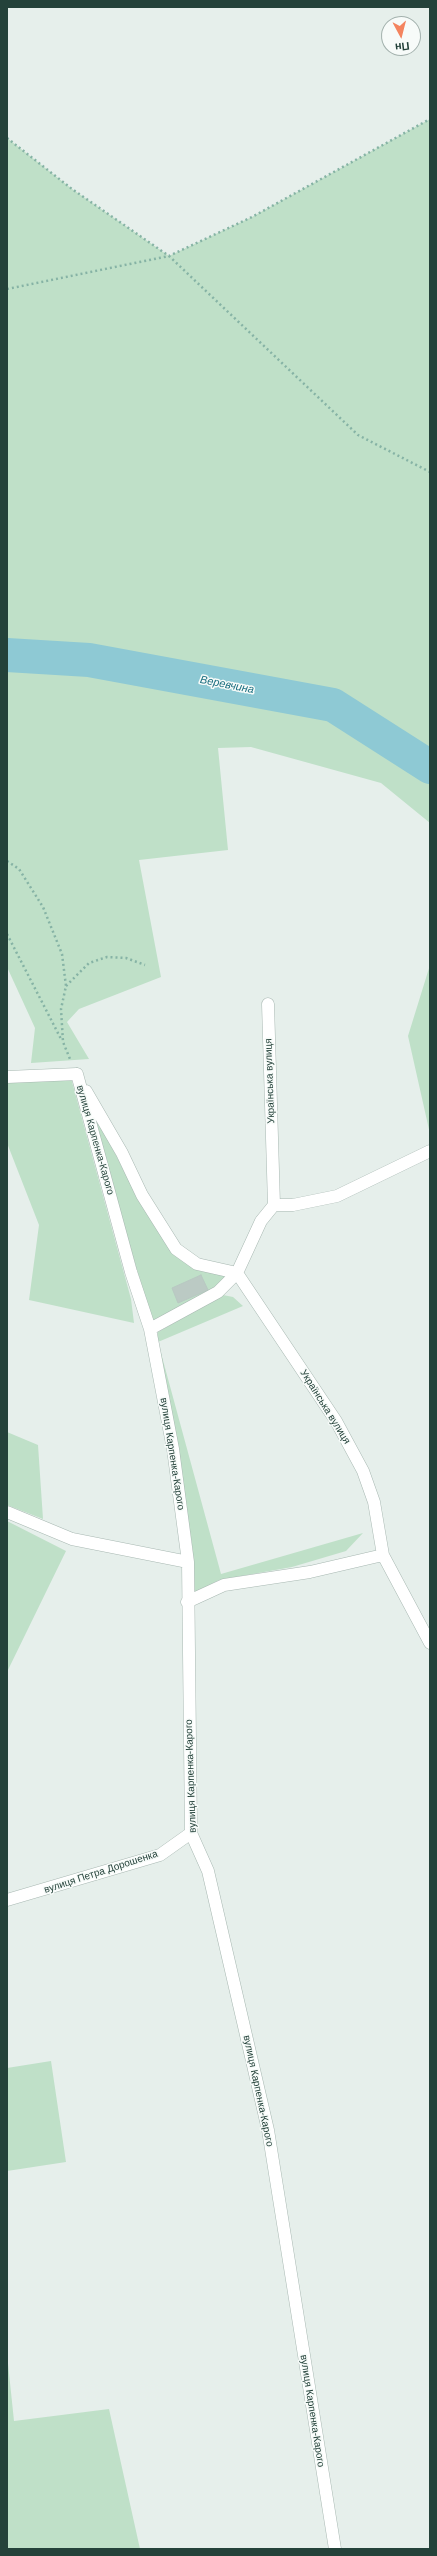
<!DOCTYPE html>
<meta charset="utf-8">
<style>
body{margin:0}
#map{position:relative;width:437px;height:2556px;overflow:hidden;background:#e6efeb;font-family:Helvetica,sans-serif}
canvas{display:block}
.frame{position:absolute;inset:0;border:8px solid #24423a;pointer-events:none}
.north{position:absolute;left:381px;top:16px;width:40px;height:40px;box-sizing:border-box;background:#f7fbf9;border:1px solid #a3b1ad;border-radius:50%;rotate:173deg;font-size:11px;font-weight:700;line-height:16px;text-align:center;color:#24423a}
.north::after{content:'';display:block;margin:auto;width:14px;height:18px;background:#f4845f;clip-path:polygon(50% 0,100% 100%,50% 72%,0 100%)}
</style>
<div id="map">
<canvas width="437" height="2556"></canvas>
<div class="frame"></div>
<div class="north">Пн</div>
</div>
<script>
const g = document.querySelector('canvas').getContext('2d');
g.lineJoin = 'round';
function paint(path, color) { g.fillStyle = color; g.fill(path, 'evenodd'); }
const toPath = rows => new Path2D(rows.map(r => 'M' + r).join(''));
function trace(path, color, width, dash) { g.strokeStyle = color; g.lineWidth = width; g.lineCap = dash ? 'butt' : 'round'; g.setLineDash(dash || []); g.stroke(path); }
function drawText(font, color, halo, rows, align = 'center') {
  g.font = font + ' Helvetica,sans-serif'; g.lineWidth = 3; g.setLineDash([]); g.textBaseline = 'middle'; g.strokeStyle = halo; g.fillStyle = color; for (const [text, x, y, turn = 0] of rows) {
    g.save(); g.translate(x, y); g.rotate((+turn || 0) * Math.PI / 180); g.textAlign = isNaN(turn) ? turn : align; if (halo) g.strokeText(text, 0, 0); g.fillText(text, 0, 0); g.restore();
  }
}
const green = toPath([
 [430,119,430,823,381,783,251,747,218,748,228,850,139,860,161,977,79,1009,67,1022,89,1059,31,1063,35,1028,7,967,7,138,72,189,169,256,252,217],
 [430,965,430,1134,408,1036],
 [71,1078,131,1299,134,1323,29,1300,39,1225,7,1143,7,1081],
 [87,1099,135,1192,169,1249,228,1276,216,1287,153,1325],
 [223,1295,233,1297,243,1306,158,1342,221,1574,363,1533,346,1551,292,1567,219,1580,194,1593,192,1544,157,1342,158,1332],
 [7,1432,38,1445,43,1519,7,1505],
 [7,1521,66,1551,7,1672],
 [51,2061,66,2162,7,2171,7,2068],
 [7,2354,14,2421,109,2409,140,2549,7,2549]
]);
const river = toPath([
 [7,655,89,660,333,705,430,767]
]);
const building = toPath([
 [201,1275,208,1290,178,1303,172,1288,201,1275]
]);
const path = toPath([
 [7,138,72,189,169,256,252,217,430,119],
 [7,289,169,256,358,435,430,472],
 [7,861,19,869,43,907,62,954,66,986,61,1009,63,1042,70,1059],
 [7,934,61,1039],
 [66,986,89,963,107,957,126,958,145,965]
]);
const minor = toPath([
 [268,1004,274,1205],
 [77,1074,131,1272,150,1329,173,1449,188,1562,191,1833,208,1871,268,2130,335,2549],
 [7,1077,77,1074],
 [86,1091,122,1153,142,1195,176,1249,197,1264,237,1273],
 [237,1273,336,1421,363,1471,374,1502,383,1555,430,1643],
 [150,1329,218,1292,237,1273,261,1221,274,1205,293,1205,337,1196,430,1151],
 [7,1512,72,1539,188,1562],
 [187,1602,224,1585,310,1572,383,1555],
 [7,1900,160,1855,191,1833]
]);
const streetNames = [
 ["Українська вулиця",270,1081,-92],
 ["вулиця Карпенка-Карого",95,1140,74],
 ["Українська вулиця",325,1407,58],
 ["вулиця Карпенка-Карого",172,1454,81],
 ["вулиця Карпенка-Карого",191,1776,-92],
 ["вулиця Петра Дорошенка",101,1872,-18],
 ["вулиця Карпенка-Карого",258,2091,78],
 ["вулиця Карпенка-Карого",312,2411,81]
];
const waterNames = [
 ["Веревчина",227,685,11]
];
paint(green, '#bfe0c8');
trace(river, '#8ec9d4', 34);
paint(building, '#bbcac4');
trace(building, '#b8c9c2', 1);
trace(minor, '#a8b8b2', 13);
trace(path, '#86b3a5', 2.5, [2, 3]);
trace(minor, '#fff', 12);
drawText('10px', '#24423a', '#f7fbf9', streetNames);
drawText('italic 11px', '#1c6f80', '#f7fbf9', waterNames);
</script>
